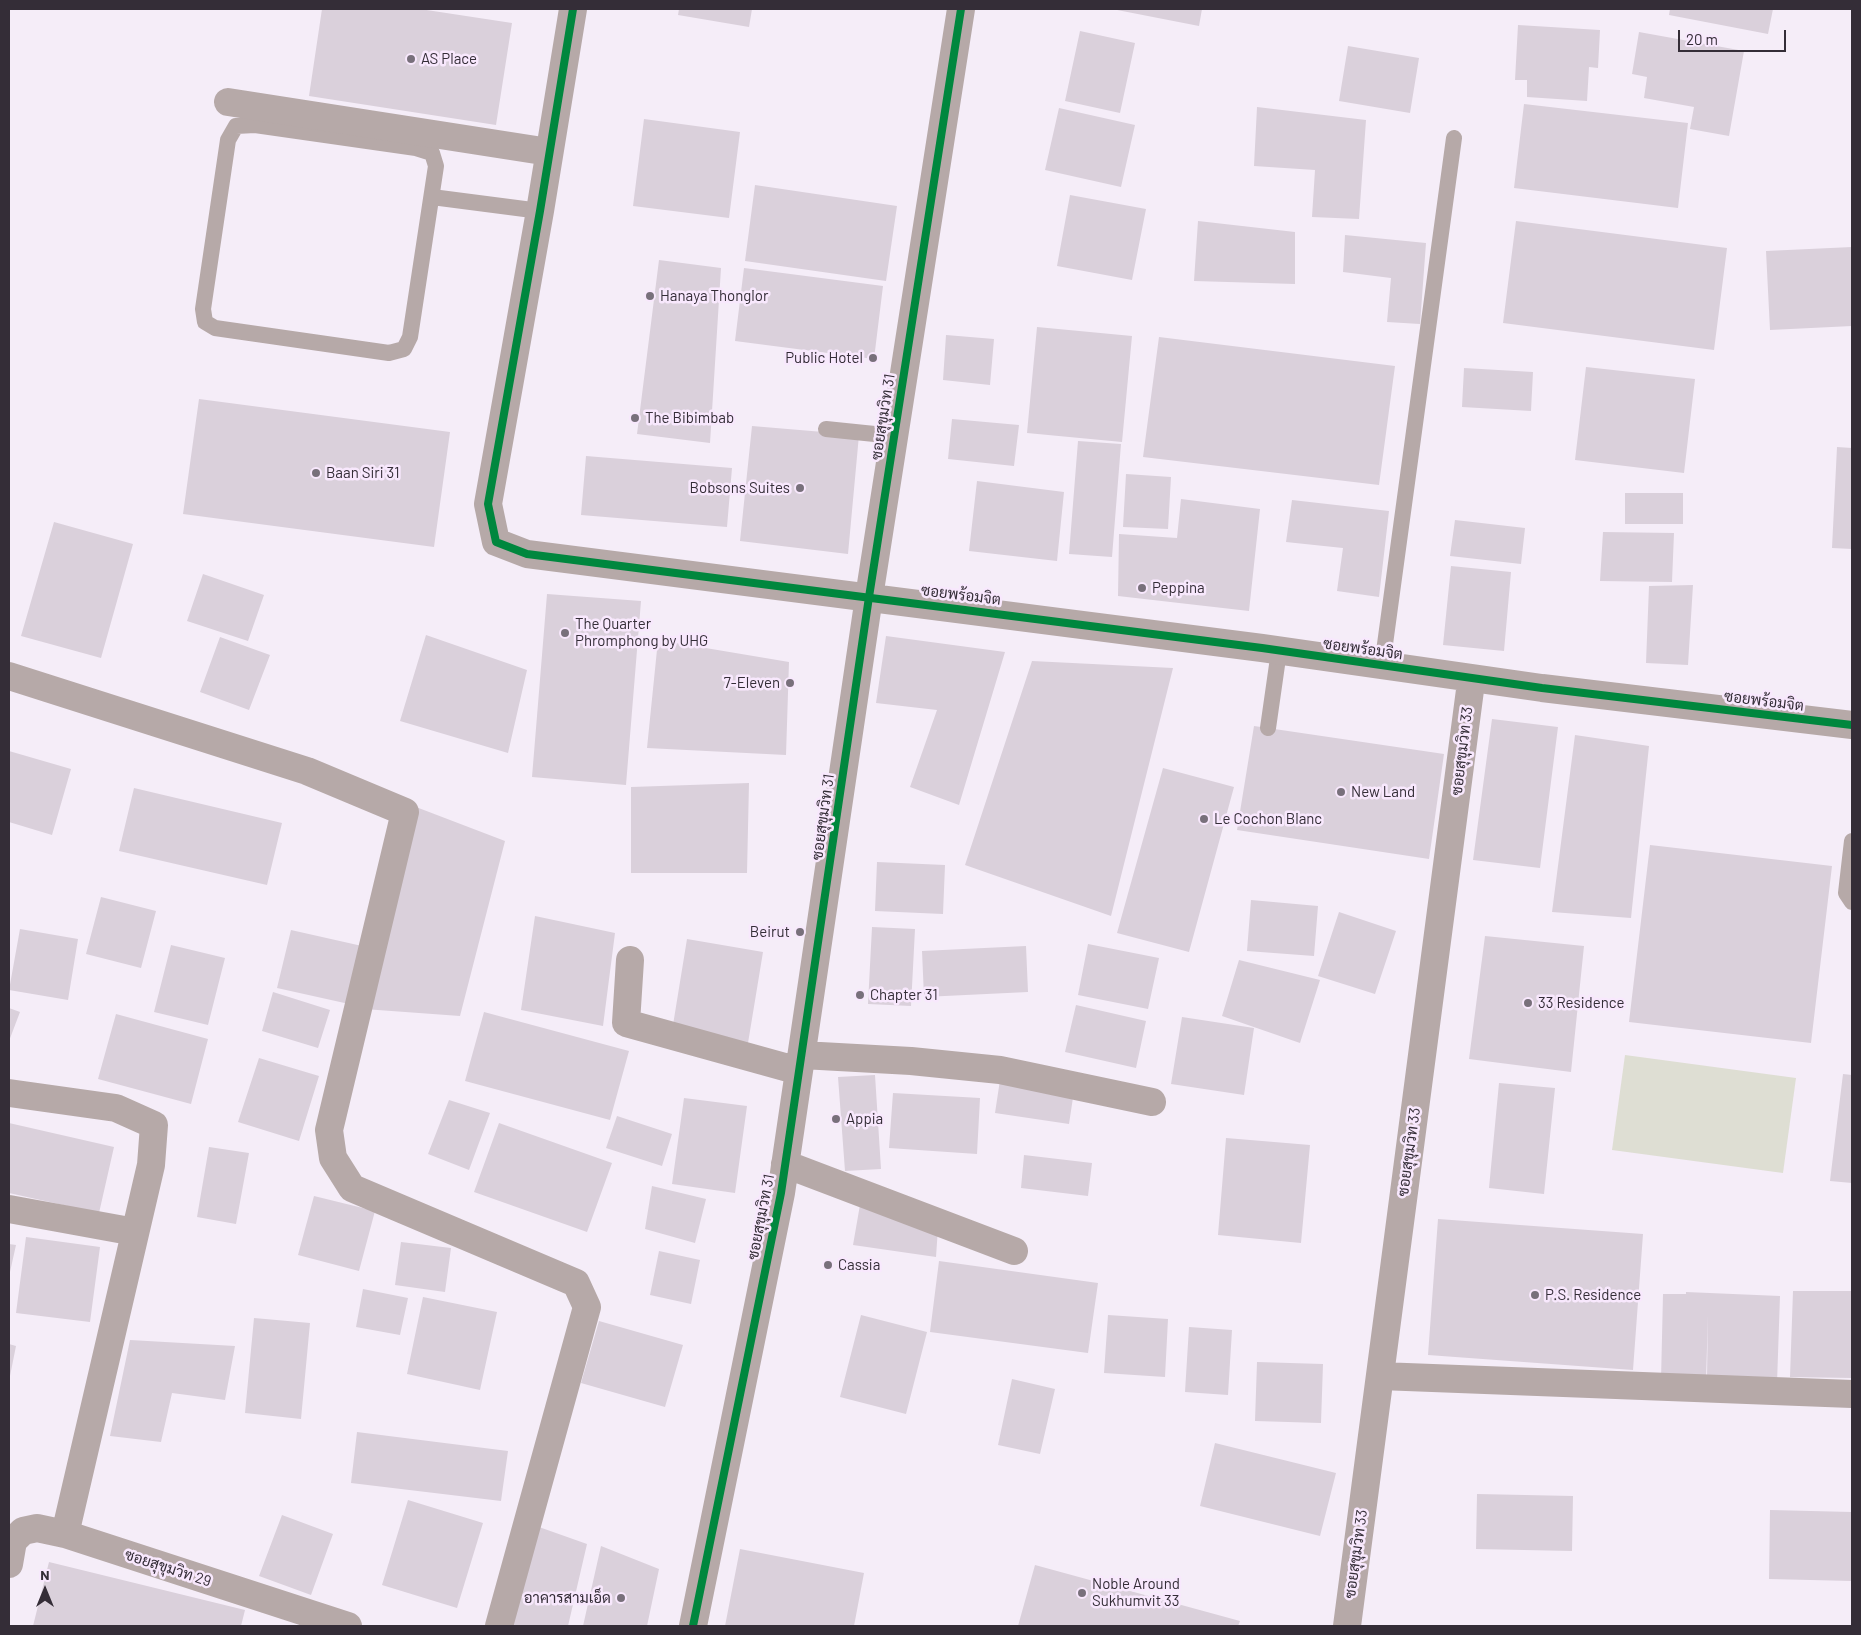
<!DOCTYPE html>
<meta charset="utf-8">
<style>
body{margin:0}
#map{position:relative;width:1861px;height:1635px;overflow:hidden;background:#f5edf8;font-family:Barlow,sans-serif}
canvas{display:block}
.frame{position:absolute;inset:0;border:10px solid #342d37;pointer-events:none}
.north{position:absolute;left:20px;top:1565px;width:50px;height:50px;-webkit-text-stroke:4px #f8e8fd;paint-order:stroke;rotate:0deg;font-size:14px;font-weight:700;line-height:20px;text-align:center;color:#342d37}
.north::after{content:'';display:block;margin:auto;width:18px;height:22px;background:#342d37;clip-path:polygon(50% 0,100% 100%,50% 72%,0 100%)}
.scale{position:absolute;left:1678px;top:30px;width:108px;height:22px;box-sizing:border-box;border:2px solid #342d37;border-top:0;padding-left:6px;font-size:15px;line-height:18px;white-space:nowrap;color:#342d37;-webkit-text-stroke:4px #f8e8fd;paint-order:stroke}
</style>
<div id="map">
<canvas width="1861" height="1635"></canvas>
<div class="frame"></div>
<div class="north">N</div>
<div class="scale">20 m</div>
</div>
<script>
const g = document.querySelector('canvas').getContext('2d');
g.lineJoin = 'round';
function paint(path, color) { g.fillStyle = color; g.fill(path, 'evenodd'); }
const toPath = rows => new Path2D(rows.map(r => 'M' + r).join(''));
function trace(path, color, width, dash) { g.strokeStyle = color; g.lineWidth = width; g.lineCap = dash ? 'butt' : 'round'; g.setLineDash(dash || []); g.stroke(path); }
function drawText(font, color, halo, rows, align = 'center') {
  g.font = font + ' Barlow,Sarabun,sans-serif'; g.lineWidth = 5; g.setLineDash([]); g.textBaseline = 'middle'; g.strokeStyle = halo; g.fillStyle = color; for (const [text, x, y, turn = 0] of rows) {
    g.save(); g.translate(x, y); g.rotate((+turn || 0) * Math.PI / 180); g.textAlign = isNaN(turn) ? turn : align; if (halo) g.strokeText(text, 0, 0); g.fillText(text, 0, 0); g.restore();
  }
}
const green = toPath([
 [1625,1055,1796,1078,1783,1173,1612,1150]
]);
const building = toPath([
 [322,9,420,9,512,23,496,125,309,96],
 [679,9,752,9,749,27,678,15],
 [1112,9,1202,9,1199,26],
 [1670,9,1773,9,1768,34,1669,15],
 [1518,25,1600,30,1598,68,1589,67,1587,101,1527,97,1527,80,1515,80],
 [1080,31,1135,43,1120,113,1065,101],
 [1639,32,1744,51,1729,136,1690,129,1694,107,1644,98,1647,77,1632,74],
 [1348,46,1419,58,1410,113,1339,101],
 [1524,104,1688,123,1678,208,1514,188],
 [1257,107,1366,120,1359,219,1312,217,1315,170,1254,166],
 [1059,108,1135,125,1121,187,1045,170],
 [644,119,740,132,729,218,633,206],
 [755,185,897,206,886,281,745,261],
 [1070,195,1146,209,1132,280,1057,266],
 [1198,221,1295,232,1295,284,1194,281],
 [1516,221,1727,248,1714,350,1503,323],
 [1345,235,1426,243,1420,324,1387,322,1391,278,1343,272],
 [1852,247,1852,326,1770,330,1766,251],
 [659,260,721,268,710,443,637,434],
 [744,268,883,286,874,359,735,341],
 [1037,327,1132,336,1122,442,1027,433],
 [946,335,994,339,990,385,943,380],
 [1159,337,1395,366,1379,485,1143,457],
 [1586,367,1695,379,1684,473,1575,460],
 [1464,368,1533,372,1531,411,1462,407],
 [199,399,450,432,434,547,183,514],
 [952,419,1019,425,1014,466,948,459],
 [752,426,859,435,848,554,740,541],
 [1078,441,1121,444,1112,557,1069,554],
 [1837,447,1852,448,1852,549,1832,548],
 [586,456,732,468,727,527,581,515],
 [1126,474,1171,477,1168,529,1123,527],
 [977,481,1064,492,1057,561,969,551],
 [1625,493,1683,493,1683,524,1625,524],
 [1181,499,1260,509,1249,611,1118,596,1119,534,1177,538],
 [1292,500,1389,511,1379,597,1337,591,1343,548,1286,542],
 [1455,520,1525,528,1521,564,1450,556],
 [54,522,133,544,101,658,21,636],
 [1603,532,1674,533,1672,582,1600,581],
 [1451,566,1511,572,1504,651,1443,645],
 [203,574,264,595,248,641,187,621],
 [1693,585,1688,665,1646,663,1649,586],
 [547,594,641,601,626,785,532,777],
 [426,635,527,670,508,753,400,721],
 [886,636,1005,652,959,805,910,787,937,710,876,703],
 [220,637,270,655,249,710,200,692],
 [658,640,789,662,786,755,647,748],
 [1032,661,1173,668,1111,916,965,865],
 [1492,719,1558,727,1540,868,1473,860],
 [1254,726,1444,754,1429,859,1237,830],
 [1575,735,1649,746,1631,918,1552,912],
 [9,751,71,769,52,835,9,822],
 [1163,768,1234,787,1189,952,1117,933],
 [749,783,747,873,631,873,631,787],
 [134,788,282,823,267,885,119,851],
 [416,807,505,841,460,1016,364,1009],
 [1650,845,1832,866,1811,1043,1629,1022],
 [877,862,945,865,943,914,875,911],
 [101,897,156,911,141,968,86,954],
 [1251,900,1318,906,1314,956,1247,951],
 [1339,912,1396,931,1375,994,1318,976],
 [535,916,615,933,603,1026,521,1010],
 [872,927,915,929,911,1006,868,1004],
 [20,929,78,939,68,1000,9,990],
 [291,930,362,946,349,1004,277,988],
 [1485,936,1584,946,1571,1072,1469,1059],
 [687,939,763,952,748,1043,672,1031],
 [1088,944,1159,958,1148,1009,1078,995],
 [171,945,225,958,208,1025,154,1012],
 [1026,946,1028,992,924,997,922,951],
 [1239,960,1320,980,1300,1043,1222,1016],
 [273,992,330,1010,318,1048,262,1031],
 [1076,1005,1146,1021,1136,1068,1065,1052],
 [9,1008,20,1012,9,1041],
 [484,1012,629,1051,610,1120,465,1081],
 [116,1014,208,1039,191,1104,98,1079],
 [1182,1017,1254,1028,1244,1095,1171,1084],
 [259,1058,319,1076,299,1141,238,1122],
 [1843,1074,1852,1075,1852,1183,1830,1181],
 [875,1075,881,1169,845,1171,838,1077],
 [1000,1080,1074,1091,1069,1124,995,1113],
 [1499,1083,1555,1088,1544,1194,1489,1188],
 [893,1093,980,1098,977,1154,889,1148],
 [684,1098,747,1106,735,1193,672,1184],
 [449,1100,490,1113,469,1170,428,1154],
 [617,1116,672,1134,662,1166,606,1148],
 [9,1123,114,1147,99,1213,9,1193],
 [499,1123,612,1163,587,1232,474,1192],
 [1226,1138,1310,1145,1301,1243,1218,1235],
 [209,1147,249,1153,236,1224,197,1217],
 [1024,1155,1092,1163,1088,1196,1021,1188],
 [652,1186,706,1199,695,1243,645,1229],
 [314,1196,375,1211,359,1271,298,1255],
 [861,1199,938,1228,936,1257,853,1245],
 [1438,1219,1643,1234,1633,1370,1428,1355],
 [26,1237,100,1247,90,1322,16,1313],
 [401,1242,451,1248,445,1292,395,1285],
 [9,1244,16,1245,10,1272,9,1272],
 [659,1251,700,1260,691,1304,650,1295],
 [939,1261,1098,1283,1088,1353,930,1332],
 [363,1289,408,1298,400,1335,356,1327],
 [1793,1291,1852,1291,1852,1378,1790,1377],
 [1686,1292,1780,1296,1777,1383,1707,1378,1708,1315,1706,1380,1661,1380,1663,1294,1686,1294],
 [423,1297,497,1312,480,1390,407,1374],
 [861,1315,927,1332,906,1414,840,1397],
 [1108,1315,1168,1319,1165,1377,1104,1373],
 [254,1318,310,1323,301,1419,245,1413],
 [599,1321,683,1345,665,1407,581,1383],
 [1189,1327,1232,1330,1228,1395,1185,1392],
 [130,1340,235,1346,225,1400,172,1393,161,1442,110,1436],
 [9,1344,16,1346,10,1376,9,1376],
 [1257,1362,1323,1364,1321,1423,1255,1421],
 [1012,1379,1055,1389,1040,1454,998,1445],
 [357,1432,508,1451,501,1501,351,1483],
 [1215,1443,1336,1473,1320,1536,1200,1506],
 [1477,1494,1573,1496,1572,1551,1476,1549],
 [408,1500,483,1523,457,1608,382,1585],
 [1770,1510,1852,1512,1852,1581,1769,1579],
 [282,1515,333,1534,311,1595,259,1576],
 [539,1527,587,1544,568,1626,512,1626],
 [601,1546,659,1569,647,1626,583,1626],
 [740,1549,864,1573,854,1626,725,1626],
 [49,1562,245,1610,241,1626,33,1626],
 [1035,1565,1240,1621,1238,1626,1018,1626]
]);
const service = toPath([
 [255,125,416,148,432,153,436,166,410,337,404,349,389,353,215,328,205,322,203,309,228,140,236,126,255,125],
 [432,197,540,211],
 [826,429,894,436],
 [1382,666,1454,138],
 [1268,728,1279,651],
 [1852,841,1846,893,1852,902]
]);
const minor = toPath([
 [573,9,540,211,488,504,496,542,527,554,1262,648,1542,688,1852,725],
 [228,102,549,152],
 [9,676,307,771,405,812,329,1130,333,1158,352,1188,576,1283,587,1307,499,1626],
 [630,960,626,1023,799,1071],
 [802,1055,911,1061,1000,1070,1152,1102],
 [9,1093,116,1108,154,1125,151,1165,65,1534],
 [785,1164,1014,1251],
 [9,1209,135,1232],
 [1380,1376,1852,1394],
 [9,1564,13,1541,23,1531,37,1528,65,1534,348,1626],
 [693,1626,781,1193,869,597,961,9],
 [1347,1626,1470,690,1473,679]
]);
const cycleway = toPath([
 [573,9,540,211,488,504,496,542,527,554,1262,648,1542,688,1852,725],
 [693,1626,781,1193,869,597,961,9]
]);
const markers = [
 [411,59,5,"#78707b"],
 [650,296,5,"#78707b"],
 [873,358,5,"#78707b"],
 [635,418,5,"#78707b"],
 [316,473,5,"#78707b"],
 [800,488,5,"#78707b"],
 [1142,588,5,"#78707b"],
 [565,633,5,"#78707b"],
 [790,683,5,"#78707b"],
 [1341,792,5,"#78707b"],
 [1204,819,5,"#78707b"],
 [800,932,5,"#78707b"],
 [860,995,5,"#78707b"],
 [1528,1003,5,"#78707b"],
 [836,1119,5,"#78707b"],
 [828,1265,5,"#78707b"],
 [1535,1295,5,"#78707b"],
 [1082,1593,5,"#78707b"],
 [621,1598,5,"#78707b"]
];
const poiNames = [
 ["AS Place",421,59],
 ["Hanaya Thonglor",660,296],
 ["Public Hotel",863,358,"right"],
 ["The Bibimbab",645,418],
 ["Baan Siri 31",326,473],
 ["Bobsons Suites",790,488,"right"],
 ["Peppina",1152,588],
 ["The Quarter",575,624],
 ["Phromphong by UHG",575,641],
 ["7-Eleven",780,683,"right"],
 ["New Land",1351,792],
 ["Le Cochon Blanc",1214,819],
 ["Beirut",790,932,"right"],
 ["Chapter 31",870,995],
 ["33 Residence",1538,1003],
 ["Appia",846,1119],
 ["Cassia",838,1265],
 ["P.S. Residence",1545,1295],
 ["Noble Around",1092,1584],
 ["Sukhumvit 33",1092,1601],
 ["อาคารสามเอ็ด",611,1598,"right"]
];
const streetNames = [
 ["ซอยสุขุมวิท 31",883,417,-81],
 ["ซอยพร้อมจิต",961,595,7],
 ["ซอยพร้อมจิต",1363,649,8],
 ["ซอยพร้อมจิต",1764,701,7],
 ["ซอยสุขุมวิท 33",1462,751,-83],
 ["ซอยสุขุมวิท 31",823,817,-82],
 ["ซอยสุขุมวิท 33",1409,1152,-82],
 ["ซอยสุขุมวิท 31",761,1217,-79],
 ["ซอยสุขุมวิท 33",1356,1554,-82],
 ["ซอยสุขุมวิท 29",168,1568,18]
];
paint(green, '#deded3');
paint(building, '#dad0db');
trace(service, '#b6a9a8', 16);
trace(minor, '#b6a9a8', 28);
trace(cycleway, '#00873e', 8);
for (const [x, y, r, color] of markers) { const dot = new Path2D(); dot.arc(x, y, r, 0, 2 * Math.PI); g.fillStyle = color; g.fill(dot); trace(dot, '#f8e8fd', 2); }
drawText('15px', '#342d37', '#f8e8fd', poiNames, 'left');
drawText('15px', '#342d37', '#f8e8fd', streetNames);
</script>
